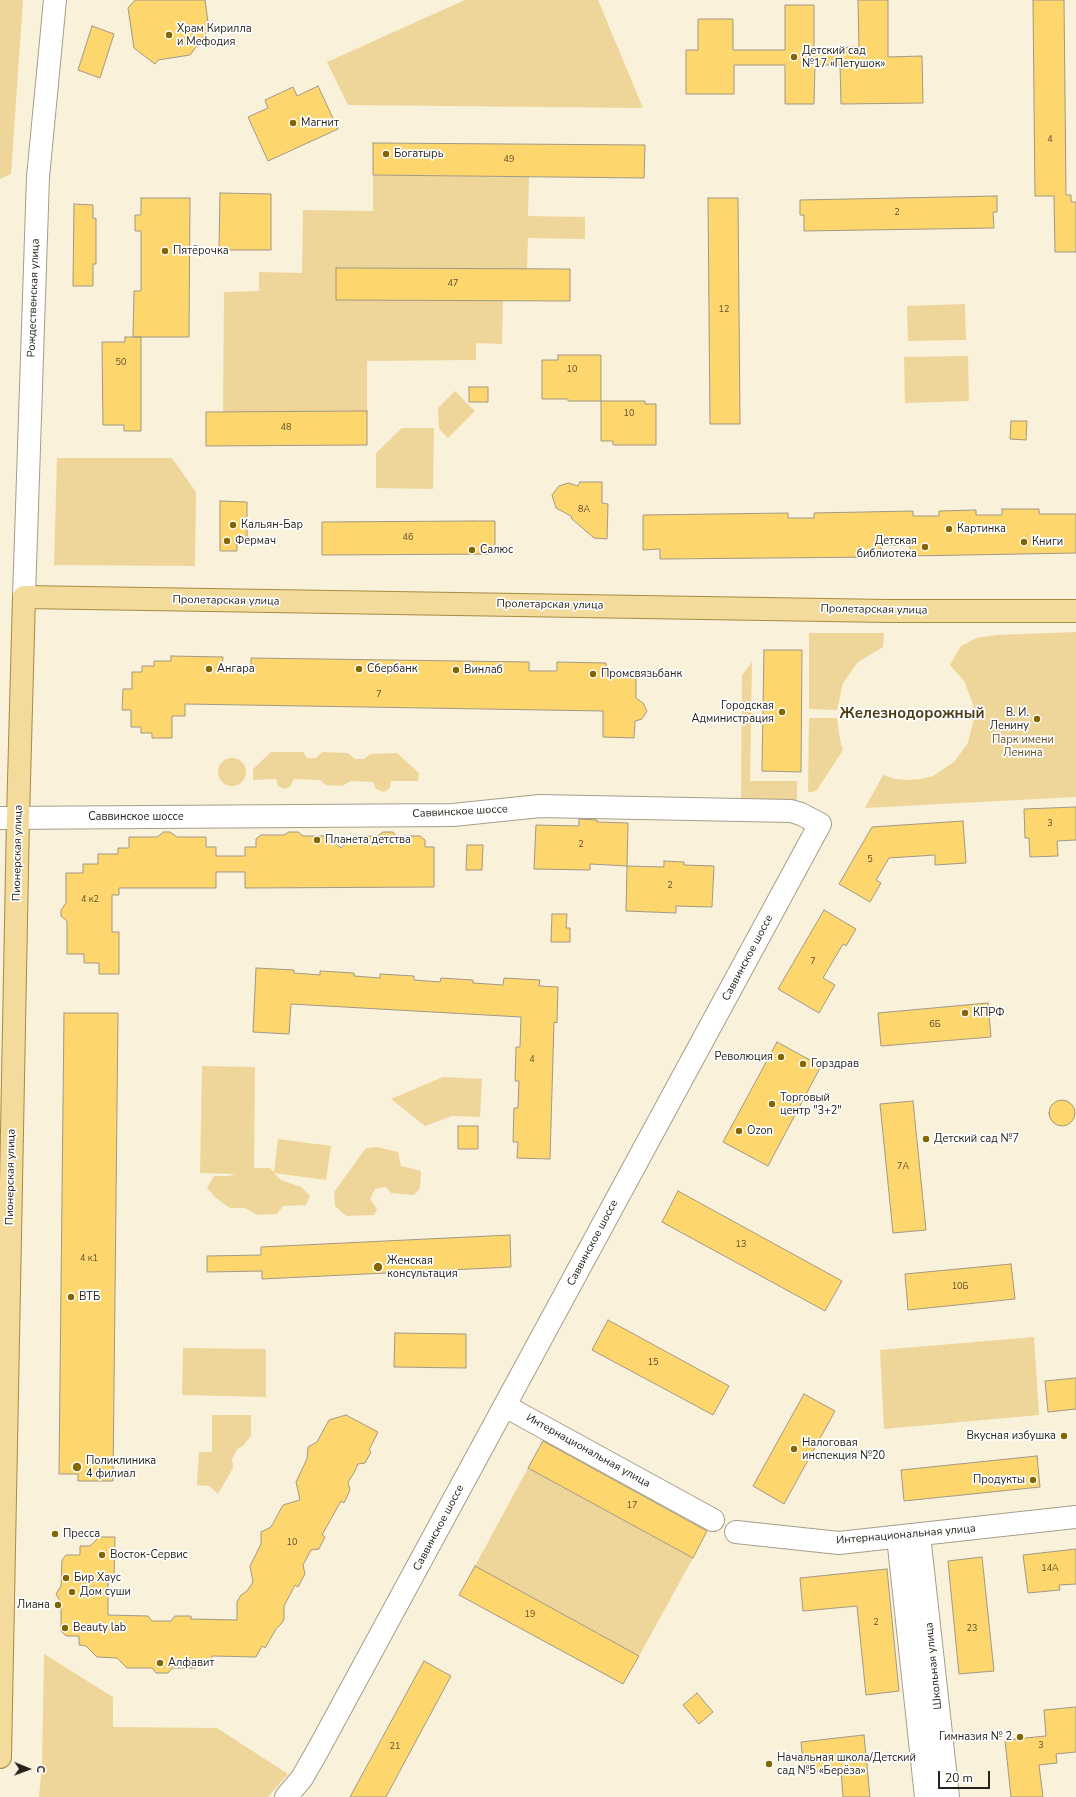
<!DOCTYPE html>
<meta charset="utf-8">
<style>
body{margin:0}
#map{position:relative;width:1076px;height:1797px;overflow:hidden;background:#faf1db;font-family:"Nunito Sans",sans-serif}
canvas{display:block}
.north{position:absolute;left:8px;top:1749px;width:40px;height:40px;-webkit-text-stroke:3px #fff;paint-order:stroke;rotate:91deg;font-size:11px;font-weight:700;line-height:16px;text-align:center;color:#26231b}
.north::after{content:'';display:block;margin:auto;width:14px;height:18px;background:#26231b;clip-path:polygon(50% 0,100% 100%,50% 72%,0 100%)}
.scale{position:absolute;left:938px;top:1771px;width:52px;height:18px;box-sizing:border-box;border:2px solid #26231b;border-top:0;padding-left:5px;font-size:12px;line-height:14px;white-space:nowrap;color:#26231b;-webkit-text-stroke:3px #fff;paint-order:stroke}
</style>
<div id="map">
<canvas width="1076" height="1797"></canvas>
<div class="north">С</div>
<div class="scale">20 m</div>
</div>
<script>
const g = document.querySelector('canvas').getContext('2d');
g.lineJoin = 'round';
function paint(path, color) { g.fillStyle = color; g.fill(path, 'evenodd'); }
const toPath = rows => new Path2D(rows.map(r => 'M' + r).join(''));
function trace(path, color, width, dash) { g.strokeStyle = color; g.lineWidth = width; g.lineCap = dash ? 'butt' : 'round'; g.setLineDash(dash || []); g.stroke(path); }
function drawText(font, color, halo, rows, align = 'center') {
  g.font = font + ' "Nunito Sans",sans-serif'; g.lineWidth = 3.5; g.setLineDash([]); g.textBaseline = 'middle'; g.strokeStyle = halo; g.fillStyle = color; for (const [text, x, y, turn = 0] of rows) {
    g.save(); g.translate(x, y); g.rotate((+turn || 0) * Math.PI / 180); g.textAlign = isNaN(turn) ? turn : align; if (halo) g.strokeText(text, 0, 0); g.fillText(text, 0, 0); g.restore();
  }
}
const green = toPath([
 [0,0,23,0,11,174,0,179],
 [465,0,598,0,643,108,348,105,327,62],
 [373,175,529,177,528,216,585,217,585,239,528,238,527,269,336,268,336,300,503,300,502,344,476,343,476,360,367,361,367,411,223,412,224,292,259,291,259,272,302,273,303,210,373,211],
 [965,304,966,340,908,341,907,306],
 [968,356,969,401,905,403,904,357],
 [455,391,475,411,448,438,439,429,438,408],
 [402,428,434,428,433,489,376,488,376,453],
 [57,458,172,458,196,492,195,566,54,565],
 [1076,632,1076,797,865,808,883,775,896,779,908,780,921,779,933,776,954,762,968,743,974,718,973,704,964,681,950,665,961,646,977,638,996,635],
 [809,633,884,633,883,647,858,662,843,683,837,710,809,709],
 [752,662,750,781,797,781,797,800,741,801,742,675],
 [809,718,837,718,840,740,843,750,817,790,813,792,808,792],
 [271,752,303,752,307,758,316,758,322,752,348,753,355,759,364,759,370,754,397,753,419,773,418,781,391,781,390,788,384,792,376,789,373,782,351,781,342,786,326,785,320,780,294,779,290,787,284,789,278,786,276,779,253,780,253,769],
 '218 772a14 14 0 1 1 28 0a14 14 0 1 1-28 0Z',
 [202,1066,255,1067,254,1168,270,1168,274,1172,278,1139,331,1146,326,1180,274,1173,281,1180,301,1187,310,1196,306,1205,283,1206,277,1214,258,1215,245,1208,230,1208,216,1198,207,1188,214,1176,229,1176,235,1174,200,1173],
 [443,1077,482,1079,480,1117,452,1116,425,1126,391,1099],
 [377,1147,398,1152,401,1166,421,1171,420,1188,414,1195,391,1193,386,1187,375,1189,370,1199,377,1209,374,1215,346,1216,335,1206,334,1192,366,1148],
 [1034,1337,1039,1415,884,1429,880,1350],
 [183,1348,266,1349,266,1397,182,1395],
 [212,1415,251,1415,251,1436,243,1446,237,1449,232,1459,233,1468,218,1494,209,1486,197,1485,199,1452,212,1452],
 [528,1468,693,1558,639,1656,475,1566],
 [44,1654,113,1697,113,1727,217,1728,288,1774,268,1797,39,1797,42,1764]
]);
const building = toPath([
 [135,0,205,0,209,30,190,55,158,60,155,64,134,48,128,8,135,0],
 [858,0,888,0,888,57,922,56,923,103,841,104,840,65,815,65,814,104,785,104,785,65,734,65,734,94,686,94,686,50,698,50,698,19,733,19,733,50,785,50,785,5,814,5,814,48,859,47,858,0],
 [1033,0,1064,0,1066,195,1071,195,1071,202,1076,202,1076,252,1055,252,1054,196,1035,196,1033,0],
 [92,26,114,34,100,78,78,70,92,26],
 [318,86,338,129,268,161,248,117,268,108,265,100,293,87,297,96,318,86],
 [373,143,645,145,644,178,373,175,373,143],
 [220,193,271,194,271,250,219,250,220,193],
 [997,196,997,212,993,212,994,228,804,231,804,215,800,215,800,200,997,196],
 [141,198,190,198,189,337,133,337,134,291,141,291,141,231,135,231,135,215,141,215,141,198],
 [708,198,738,198,740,424,710,424,708,198],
 [74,204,93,205,93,219,96,218,96,264,93,264,93,286,73,286,74,204],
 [336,268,570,269,570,301,336,300,336,268],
 [125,337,141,337,141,431,124,431,124,425,103,425,102,342,125,342,125,337],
 [558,355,601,355,601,401,568,401,568,399,542,399,542,360,558,360,558,355],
 [469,387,488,387,488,402,469,402,469,387],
 [601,401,645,401,645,404,656,404,656,445,613,445,613,441,601,441,601,401],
 [367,411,367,445,206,446,206,412,367,411],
 [1011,421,1027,421,1026,440,1010,439,1011,421],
 [580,482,602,482,602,503,608,504,607,539,594,538,572,519,571,516,556,508,552,495,559,486,568,483,578,486,580,482],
 [220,501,247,502,247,542,237,542,237,551,220,551,220,501],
 [1002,509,1039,509,1039,514,1076,514,1076,553,910,556,910,545,881,545,881,557,660,559,660,549,643,550,643,515,788,513,788,518,814,518,814,513,913,511,913,516,939,516,939,511,976,510,976,515,1002,515,1002,509],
 [473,521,495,521,495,554,322,555,322,522,473,521],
 [764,650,802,650,801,772,762,771,764,650],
 [171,656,223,657,222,666,251,666,251,658,529,662,529,671,557,671,557,662,606,663,606,677,636,678,636,698,643,703,647,711,642,719,635,721,634,738,603,737,603,711,185,704,185,716,172,716,172,738,152,738,152,733,141,733,141,727,131,727,131,710,122,710,123,689,132,689,132,672,142,672,142,666,154,666,154,661,171,661,171,656],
 [1076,807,1076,840,1057,841,1058,856,1030,857,1029,838,1025,838,1024,809,1076,807],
 [579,819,597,820,597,822,628,823,627,866,590,864,590,870,534,869,536,825,579,826,579,819],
 [963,821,966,863,935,865,935,855,889,858,876,880,881,883,870,902,839,884,872,827,963,821],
 [164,832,170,832,177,837,206,837,206,847,216,847,216,856,245,856,245,847,256,847,256,839,261,835,284,835,289,832,298,832,303,836,326,836,341,848,354,836,378,836,383,832,393,832,396,836,420,836,425,840,425,847,434,847,434,887,245,888,245,872,216,872,216,888,119,888,119,895,112,895,112,932,119,932,119,974,99,974,99,963,84,963,84,954,67,954,67,921,61,916,61,910,66,903,66,873,83,873,83,864,98,864,98,854,118,854,118,848,129,848,129,837,157,837,164,832],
 [467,845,483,845,482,870,466,870,467,845],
 [664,861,684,862,684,865,714,866,712,907,676,906,676,913,626,911,627,866,664,867,664,861],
 [824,910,856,929,846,946,843,944,823,978,835,985,819,1013,778,989,824,910],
 [552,914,567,914,566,928,570,928,570,942,551,942,552,914],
 [256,968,294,970,294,973,320,975,320,971,354,973,354,976,380,978,380,974,414,976,414,980,440,982,441,978,473,980,473,983,503,985,504,978,540,980,539,986,558,987,557,1023,554,1022,550,1159,517,1158,518,1142,513,1142,514,1108,518,1108,519,1081,515,1081,516,1047,520,1047,521,1017,291,1004,289,1034,253,1032,256,968],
 [988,1003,991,1037,881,1046,878,1013,988,1003],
 [64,1013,118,1013,113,1481,78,1481,78,1474,59,1474,64,1013],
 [777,1042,821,1066,768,1166,723,1142,777,1042],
 '1049 1113a13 13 0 1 1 26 0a13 13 0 1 1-26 0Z',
 [913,1101,926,1230,893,1233,880,1104,913,1101],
 [458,1126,478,1126,478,1149,458,1149,458,1126],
 [678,1191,842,1281,825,1311,662,1222,678,1191],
 [510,1235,511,1267,262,1279,262,1271,207,1272,207,1256,261,1255,261,1247,510,1235],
 [1011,1264,1015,1299,908,1310,905,1274,1011,1264],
 [608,1320,729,1386,713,1415,592,1350,608,1320],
 [395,1333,466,1334,466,1368,394,1367,395,1333],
 [1076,1378,1076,1409,1048,1412,1045,1381,1076,1378],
 [804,1394,835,1411,784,1504,753,1486,804,1394],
 [346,1415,378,1432,369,1450,371,1452,365,1463,358,1464,354,1473,348,1482,350,1490,344,1503,341,1501,322,1535,325,1537,319,1549,311,1550,303,1565,305,1574,298,1587,295,1585,284,1606,284,1619,282,1623,276,1629,265,1648,262,1646,256,1657,212,1656,211,1659,206,1659,196,1668,172,1668,168,1673,156,1673,152,1668,127,1668,117,1658,97,1657,86,1646,79,1645,79,1636,66,1636,61,1631,61,1603,56,1594,61,1586,62,1560,66,1555,80,1555,80,1546,90,1546,99,1537,115,1537,114,1578,108,1577,108,1615,148,1616,152,1621,171,1621,175,1616,191,1616,191,1619,237,1620,237,1602,241,1595,247,1591,253,1582,250,1566,261,1544,261,1532,271,1527,283,1505,300,1500,296,1482,307,1459,308,1447,317,1442,329,1420,346,1415],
 [543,1441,707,1531,693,1558,528,1468,543,1441],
 [1037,1456,1040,1487,904,1501,901,1470,1037,1456],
 [1076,1549,1076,1584,1059,1585,1060,1590,1028,1593,1023,1555,1076,1549],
 [982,1557,994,1671,959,1674,948,1561,982,1557],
 [475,1566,639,1656,623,1684,459,1595,475,1566],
 [887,1569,899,1691,866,1695,857,1606,803,1611,800,1578,887,1569],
 [424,1661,451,1676,402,1767,386,1797,350,1797,424,1661],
 [697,1693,713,1712,699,1724,683,1705,697,1693],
 [1076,1707,1076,1752,1056,1754,1057,1763,1039,1765,1043,1797,1011,1797,1005,1740,1046,1736,1044,1710,1076,1707],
 [864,1735,870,1797,843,1797,841,1769,804,1773,801,1742,864,1735]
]);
const minor = toPath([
 [24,597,38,177,55,0],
 [0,818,453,815,540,806,791,811,801,814,820,824,318,1750,302,1778,286,1797],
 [505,1406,713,1520],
 [736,1532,839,1543,1076,1517],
 [919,1535,948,1797],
 [898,1537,926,1797]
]);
const major = toPath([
 [0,1757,18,818,24,597,888,611,1076,611]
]);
const markers = [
 [169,35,4,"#846600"],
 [794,57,4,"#846600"],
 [293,123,4,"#846600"],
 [386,154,4,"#846600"],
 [165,251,4,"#846600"],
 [233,525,4,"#846600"],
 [949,529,4,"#846600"],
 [227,541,4,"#846600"],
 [1024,542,4,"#846600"],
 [925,547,4,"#846600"],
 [472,550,4,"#846600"],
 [209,669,4,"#846600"],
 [359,669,4,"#846600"],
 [456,670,4,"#846600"],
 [593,674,4,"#846600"],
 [782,712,4,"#846600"],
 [1037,719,4,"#846600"],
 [317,840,4,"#846600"],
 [965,1013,4,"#846600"],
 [781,1057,4,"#846600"],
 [803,1064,4,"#846600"],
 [772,1104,4,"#846600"],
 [739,1131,4,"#846600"],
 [926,1139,4,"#846600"],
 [378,1267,5,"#846600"],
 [71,1297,4,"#846600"],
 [1064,1436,4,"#846600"],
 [794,1449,4,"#846600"],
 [77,1467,5,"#846600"],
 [1033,1480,4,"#846600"],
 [55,1534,4,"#846600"],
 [102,1555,4,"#846600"],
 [66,1578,4,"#846600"],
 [72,1592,4,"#846600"],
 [58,1605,4,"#846600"],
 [65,1628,4,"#846600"],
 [160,1663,4,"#846600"],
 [1020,1737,4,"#846600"],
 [769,1764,4,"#846600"]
];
const numberNames = [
 ["4",1050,140],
 ["49",509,160],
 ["2",897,213],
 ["47",453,284],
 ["12",724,310],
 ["50",121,363],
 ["10",572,370],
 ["10",629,414],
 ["48",286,428],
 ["8А",584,510],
 ["46",408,538],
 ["7",379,695],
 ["3",1050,824],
 ["2",581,845],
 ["5",870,860],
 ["2",670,886],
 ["4 к2",90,900],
 ["7",813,962],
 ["6Б",935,1025],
 ["4",532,1060],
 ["7А",903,1167],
 ["13",741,1245],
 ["4 к1",89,1259],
 ["10Б",960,1287],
 ["15",653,1363],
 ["17",632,1506],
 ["10",292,1543],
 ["14А",1050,1569],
 ["19",530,1615],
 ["2",876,1623],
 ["23",972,1629],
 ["3",1041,1746],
 ["21",395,1747]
];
const poiNames = [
 ["Храм Кирилла",177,29],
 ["и Мефодия",177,42],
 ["Детский сад",802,51],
 ["№17 «Петушок»",802,64],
 ["Магнит",301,123],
 ["Богатырь",394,154],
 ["Пятёрочка",173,251],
 ["Кальян-Бар",241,525],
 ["Картинка",957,529],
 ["Фермач",235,541],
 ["Детская",917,541,"right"],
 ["библиотека",917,554,"right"],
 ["Книги",1032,542],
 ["Салюс",480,550],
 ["Ангара",217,669],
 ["Сбербанк",367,669],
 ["Винлаб",464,670],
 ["Промсвязьбанк",601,674],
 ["Городская",774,706,"right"],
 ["Администрация",774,719,"right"],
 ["В. И.",1029,713,"right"],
 ["Ленину",1029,726,"right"],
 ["Планета детства",325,840],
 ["КПРФ",973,1013],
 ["Революция",773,1057,"right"],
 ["Горздрав",811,1064],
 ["Торговый",780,1098],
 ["центр \"3+2\"",780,1111],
 ["Ozon",747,1131],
 ["Детский сад №7",934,1139],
 ["Женская",387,1261],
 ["консультация",387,1274],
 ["ВТБ",79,1297],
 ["Вкусная избушка",1056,1436,"right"],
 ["Налоговая",802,1443],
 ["инспекция №20",802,1456],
 ["Поликлиника",86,1461],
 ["4 филиал",86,1474],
 ["Продукты",1025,1480,"right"],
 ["Пресса",63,1534],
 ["Восток-Сервис",110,1555],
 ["Бир Хаус",74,1578],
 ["Дом суши",80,1592],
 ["Лиана",50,1605,"right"],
 ["Beauty lab",73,1628],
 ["Алфавит",168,1663],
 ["Гимназия № 2",1012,1737,"right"],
 ["Начальная школа/Детский",777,1758],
 ["сад №5 «Берёза»",777,1771]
];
const streetNames = [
 ["Рождественская улица",34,298,-88],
 ["Пролетарская улица",226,601,1],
 ["Пролетарская улица",550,605,1],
 ["Пролетарская улица",874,610,1],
 ["Саввинское шоссе",460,812,-3],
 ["Саввинское шоссе",136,817],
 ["Пионерская улица",18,853,-89],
 ["Саввинское шоссе",748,958,-62],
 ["Пионерская улица",11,1177,-89],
 ["Саввинское шоссе",593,1243,-62],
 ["Интернациональная улица",588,1451,29],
 ["Саввинское шоссе",439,1528,-62],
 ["Интернациональная улица",906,1535,-5],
 ["Школьная улица",934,1666,-96]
];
const parkNames = [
 ["Парк имени",1023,740],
 ["Ленина",1023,753]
];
const districtNames = [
 ["Железнодорожный",912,714]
];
paint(green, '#eed69a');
paint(building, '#fed66e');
trace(building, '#a19985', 1);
trace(minor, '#a69e8a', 24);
trace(major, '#a68b43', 24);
trace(minor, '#fff', 22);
trace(major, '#f3db9b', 22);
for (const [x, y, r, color] of markers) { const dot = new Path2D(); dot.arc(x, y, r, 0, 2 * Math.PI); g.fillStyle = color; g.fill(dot); trace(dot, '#fff', 1.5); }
drawText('9px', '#5c5030', null, numberNames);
drawText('11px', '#26231b', '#fff', poiNames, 'left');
drawText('11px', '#26231b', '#fff', streetNames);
drawText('11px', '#615026', '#fff', parkNames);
drawText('bold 15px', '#4e3e17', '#fff', districtNames);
</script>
